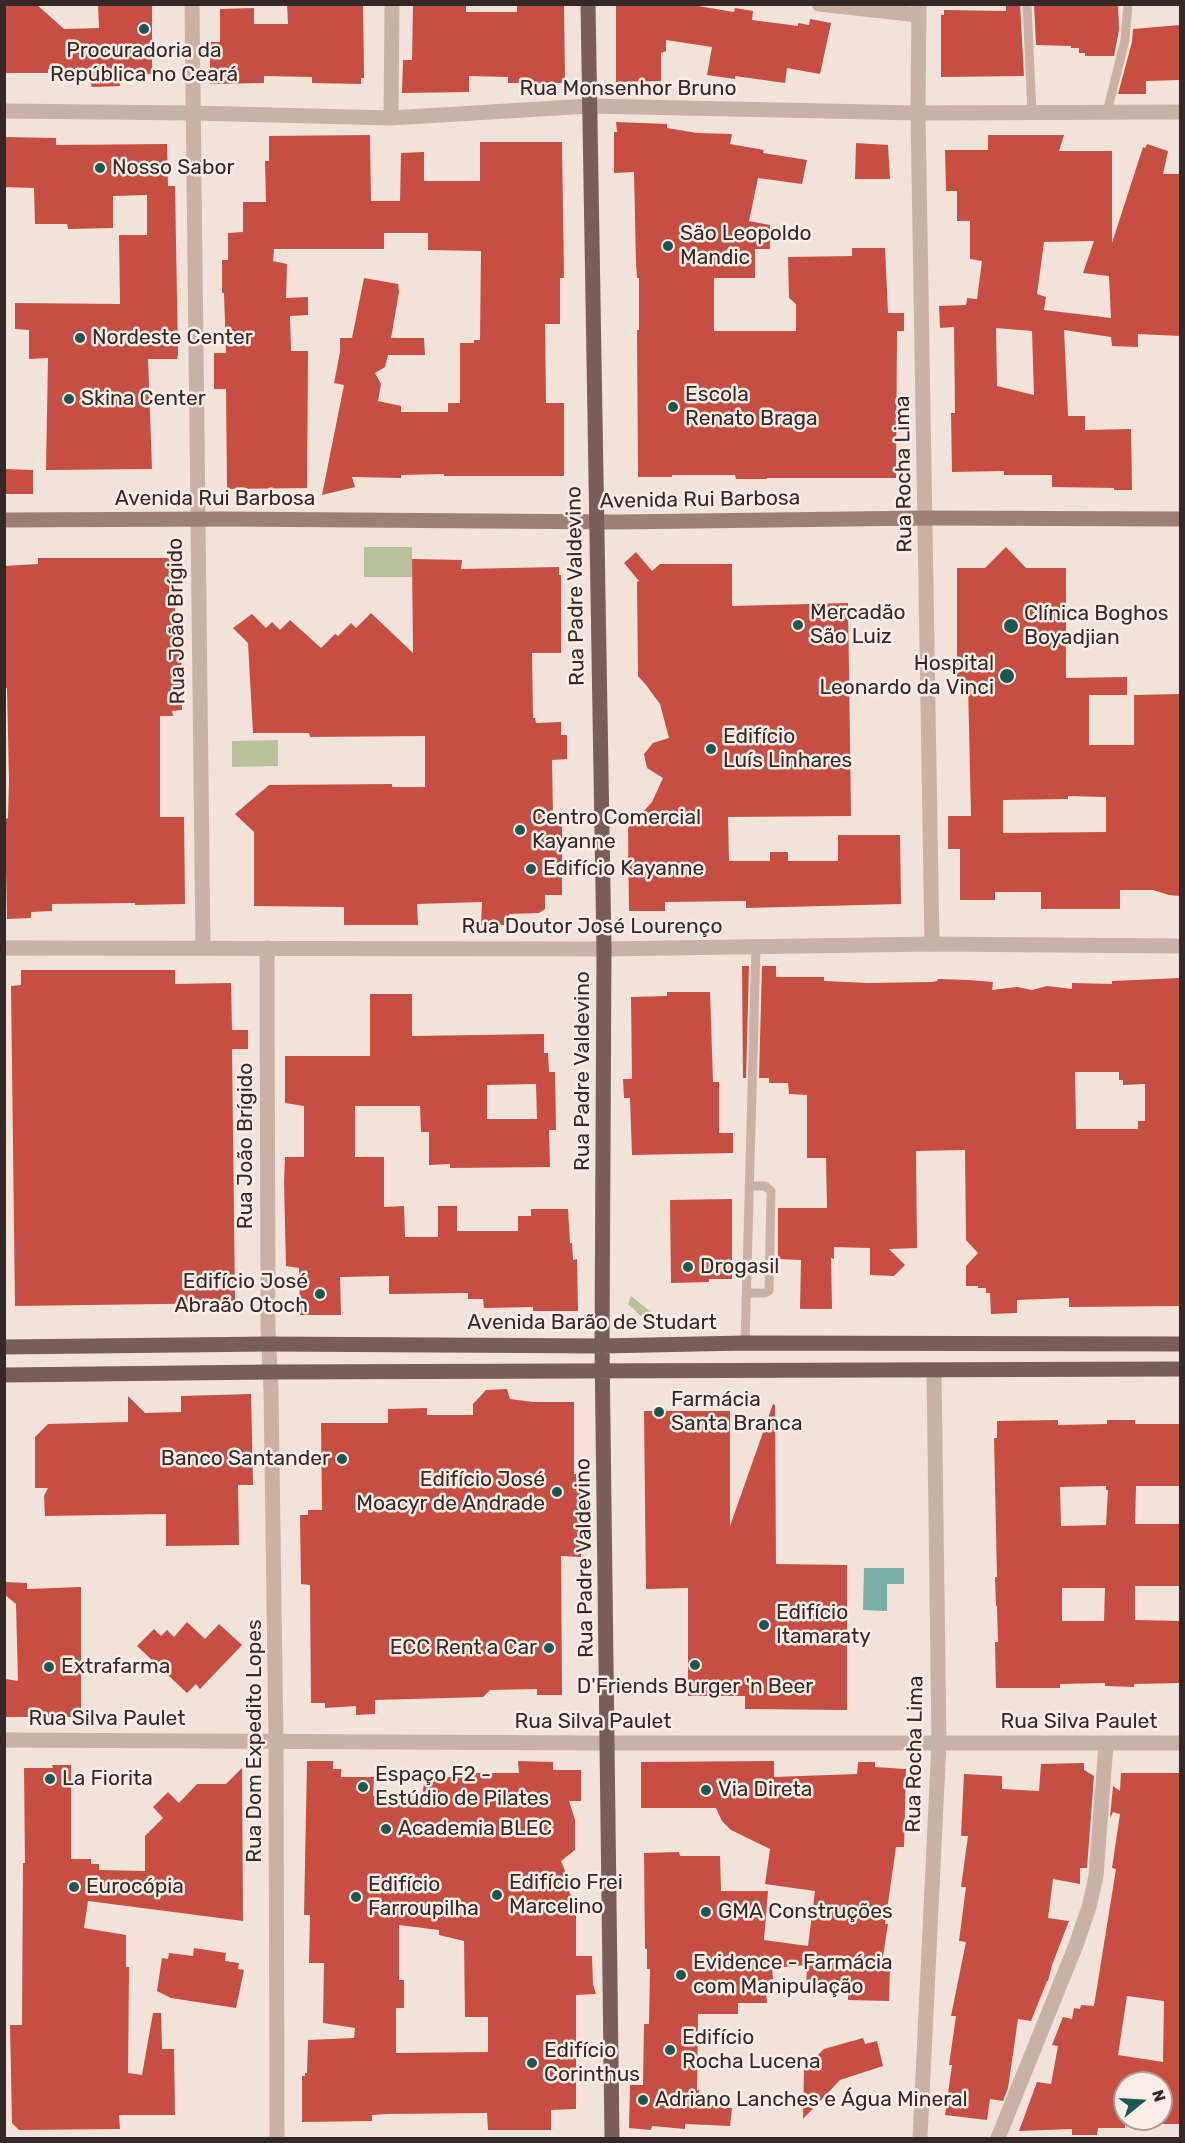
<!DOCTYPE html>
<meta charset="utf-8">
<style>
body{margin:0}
#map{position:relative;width:1185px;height:2143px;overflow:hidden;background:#f2e3da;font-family:Rubik,sans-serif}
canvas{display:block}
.frame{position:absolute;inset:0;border:6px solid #352927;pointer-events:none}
.north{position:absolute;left:1113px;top:2071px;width:60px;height:60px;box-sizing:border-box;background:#f9ede6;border:2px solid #ab9f9a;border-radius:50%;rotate:72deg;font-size:16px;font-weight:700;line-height:24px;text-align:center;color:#352927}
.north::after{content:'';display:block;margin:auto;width:21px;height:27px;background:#1c5752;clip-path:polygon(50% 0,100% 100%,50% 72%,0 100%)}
</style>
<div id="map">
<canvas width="1185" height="2143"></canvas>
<div class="frame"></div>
<div class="north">N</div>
</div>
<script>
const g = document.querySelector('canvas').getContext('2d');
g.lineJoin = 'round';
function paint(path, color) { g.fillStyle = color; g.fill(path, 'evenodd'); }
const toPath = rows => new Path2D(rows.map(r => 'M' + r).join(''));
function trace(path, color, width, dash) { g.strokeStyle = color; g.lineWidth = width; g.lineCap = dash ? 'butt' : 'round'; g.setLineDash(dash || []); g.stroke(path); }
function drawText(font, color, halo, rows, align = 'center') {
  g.font = font + ' Rubik,sans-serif'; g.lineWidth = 5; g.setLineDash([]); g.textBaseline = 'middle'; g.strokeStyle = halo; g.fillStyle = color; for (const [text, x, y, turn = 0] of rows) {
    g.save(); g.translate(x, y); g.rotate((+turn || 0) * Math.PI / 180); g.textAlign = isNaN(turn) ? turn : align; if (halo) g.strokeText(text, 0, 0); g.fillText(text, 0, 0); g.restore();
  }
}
const green = toPath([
 [364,547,412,547,412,577,364,577],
 [278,740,278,766,232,767,232,741],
 [631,1296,660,1319,646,1321,628,1304]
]);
const water = toPath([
 [864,1568,904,1568,904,1584,887,1584,887,1611,863,1610]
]);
const building = toPath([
 [4,4,36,4,64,29,99,28,98,4,152,4,152,74,119,74,120,86,92,87,86,69,48,69,48,73,4,73],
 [287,4,363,4,364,78,361,78,361,84,312,83,312,77,264,76,264,83,210,84,210,42,220,42,220,9,254,8,254,24,288,24],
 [413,4,466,4,466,12,517,12,517,4,564,4,565,83,508,83,508,77,469,76,469,92,402,93,403,60,412,60],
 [616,4,686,4,734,12,735,8,753,11,752,20,798,26,798,23,809,25,810,19,831,23,820,74,787,68,785,83,735,76,735,79,707,75,712,47,666,40,666,51,661,53,661,81,616,82],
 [1006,4,1020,4,1024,76,941,77,941,15,944,15,944,10,1006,11],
 [1034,4,1118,4,1119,30,1114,56,1085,56,1085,53,1079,53,1079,48,1071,48,1071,46,1036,45],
 [1180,25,1180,80,1146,81,1146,94,1118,94,1132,42,1133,29],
 [616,122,667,124,667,128,697,133,732,134,730,144,764,150,763,153,807,160,802,184,758,178,749,221,770,225,770,249,755,249,755,278,714,278,714,331,796,331,796,304,789,298,788,257,852,256,852,248,885,248,888,313,904,313,904,331,897,331,896,478,767,478,767,479,736,479,735,475,672,475,672,477,638,477,637,330,639,330,639,278,637,278,636,263,634,172,614,173,614,132,617,132],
 [370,135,371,201,400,201,401,153,424,152,424,181,480,181,480,142,562,142,564,278,560,278,560,324,545,324,546,403,564,403,564,476,444,476,444,474,401,475,401,478,352,477,355,487,322,495,344,385,334,383,340,352,340,338,352,338,364,278,398,284,399,292,391,338,424,338,425,355,388,355,385,367,375,373,381,384,378,401,401,406,401,412,448,412,448,403,460,403,460,343,474,343,474,340,480,340,481,251,428,250,428,233,384,233,384,249,274,249,273,261,287,264,286,298,308,297,308,315,290,316,291,351,308,351,307,488,227,489,226,389,214,389,214,353,226,353,224,293,222,293,222,260,228,260,228,233,243,232,243,202,266,202,265,161,269,161,269,136],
 [988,135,1064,135,1059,151,1112,151,1112,243,1143,147,1145,148,1147,144,1168,151,1163,174,1180,174,1180,336,1138,334,1138,347,1112,346,1111,337,1064,330,1068,416,1085,416,1085,430,1131,429,1132,490,1114,490,1114,488,1052,487,1052,475,1004,475,1004,471,952,472,951,413,955,413,954,327,940,328,939,306,966,305,967,298,977,299,982,261,970,259,970,221,957,221,957,191,946,191,945,150,988,150],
 [1094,241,1083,273,1109,276,1111,318,1044,310,1046,297,1037,294,1044,242],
 [996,328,1032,331,1034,395,997,386],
 [4,137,56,138,56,145,167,144,168,186,175,186,178,354,177,359,148,359,152,469,46,470,48,358,29,359,29,330,15,329,15,303,120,304,119,235,147,235,147,195,113,196,113,228,68,229,67,224,35,224,34,188,4,187],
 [856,143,888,145,890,179,855,179],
 [4,469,33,470,33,494,4,494],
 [1006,547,1026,568,1066,568,1066,678,1127,677,1127,695,1089,695,1089,745,1134,745,1134,695,1180,694,1180,896,1169,895,1153,890,1120,890,1120,909,1041,909,1041,892,995,892,995,900,960,900,960,849,948,849,948,816,971,816,968,683,957,683,957,568,985,568],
 [1068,796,1106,797,1106,832,1003,833,1003,800,1068,799],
 [636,552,652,571,660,564,732,564,732,606,848,603,851,816,728,817,729,861,770,861,770,852,788,852,788,861,838,861,838,835,900,835,901,904,746,908,746,901,665,902,665,911,629,911,628,828,652,802,663,778,647,768,644,754,653,743,669,738,660,704,646,685,638,676,637,582,639,581,624,563],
 [38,558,175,558,175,627,181,627,182,710,172,711,173,716,160,716,160,817,184,817,185,904,135,905,135,903,52,904,52,911,31,912,31,918,7,919,5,819,8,818,9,781,7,688,4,688,4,566,38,564],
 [412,559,462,560,461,569,559,567,559,575,561,575,561,653,532,653,533,718,535,718,536,723,561,722,561,735,567,735,567,759,552,760,553,817,562,817,562,895,545,895,545,909,539,913,509,914,509,925,481,925,482,902,417,904,418,925,344,925,344,907,254,906,254,832,235,814,269,785,392,784,392,787,425,787,425,736,310,737,309,733,253,733,248,643,233,628,252,614,266,628,272,622,280,630,290,620,321,648,335,634,338,636,351,623,356,628,371,613,413,653],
 [742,966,749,966,746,1078,743,1078],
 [762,966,776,966,776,977,824,977,824,981,868,983,932,982,937,981,938,979,968,980,993,982,992,990,1017,987,1032,990,1047,986,1072,989,1072,983,1112,984,1112,981,1180,978,1180,1306,1069,1307,1069,1298,1017,1300,1017,1313,991,1314,990,1293,986,1293,986,1288,978,1288,978,1286,966,1286,966,1266,978,1253,966,1240,965,1150,916,1151,917,1248,889,1249,905,1265,894,1276,870,1275,870,1248,834,1247,834,1259,831,1258,832,1309,800,1309,801,1260,778,1259,778,1208,827,1208,826,1158,807,1158,807,1095,789,1094,788,1083,769,1083,769,1078,759,1078],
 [1075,1072,1119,1072,1119,1080,1123,1080,1123,1085,1145,1084,1145,1121,1138,1121,1138,1129,1076,1129],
 [21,970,175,970,175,984,231,983,232,1030,248,1030,248,1049,232,1049,235,1303,15,1306,11,986,21,985],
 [667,992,710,992,713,1082,719,1082,719,1133,733,1133,733,1153,632,1155,630,1098,624,1098,623,1079,632,1079,631,997,667,996],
 [370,994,412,994,412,1036,544,1034,544,1053,548,1053,549,1072,555,1072,556,1130,549,1130,550,1167,450,1168,450,1164,429,1165,429,1132,421,1132,420,1106,355,1106,355,1157,384,1157,384,1207,404,1206,405,1237,438,1237,438,1206,457,1206,457,1231,518,1231,518,1216,531,1216,531,1209,568,1209,570,1243,572,1243,573,1260,577,1259,578,1311,533,1311,533,1307,484,1308,483,1299,468,1299,468,1293,389,1294,389,1276,340,1277,341,1315,300,1315,299,1268,286,1266,284,1182,285,1157,304,1157,304,1106,285,1103,285,1056,370,1056],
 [536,1084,537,1119,487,1119,487,1085],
 [732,1199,732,1279,709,1279,709,1282,671,1283,670,1200],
 [507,1389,510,1399,533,1402,574,1402,574,1474,580,1474,581,1557,561,1556,562,1695,537,1695,537,1689,490,1690,483,1697,375,1700,375,1714,356,1715,356,1706,325,1708,325,1703,311,1703,310,1585,301,1584,300,1515,308,1515,308,1510,322,1510,321,1423,388,1423,388,1409,427,1408,427,1415,473,1415,473,1404,486,1390],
 [251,1394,253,1485,238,1485,239,1545,166,1546,166,1514,45,1516,44,1496,48,1488,35,1488,35,1437,48,1424,128,1422,128,1396,145,1413,181,1412,181,1396],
 [773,1404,775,1405,776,1564,847,1565,847,1710,745,1709,745,1696,688,1696,688,1588,646,1589,644,1411,730,1411,730,1526],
 [1058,1420,1058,1425,1107,1424,1107,1420,1135,1420,1135,1424,1180,1424,1180,1486,1136,1486,1135,1524,1180,1524,1180,1586,1135,1586,1135,1620,1180,1621,1180,1683,1134,1684,1134,1687,1105,1686,1105,1683,1060,1684,1060,1688,996,1688,995,1642,998,1642,997,1606,996,1606,995,1577,997,1577,994,1438,997,1438,997,1421],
 [1106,1486,1106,1490,1108,1490,1106,1525,1061,1526,1060,1487],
 [1062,1588,1105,1588,1104,1621,1062,1621],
 [4,1582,27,1583,27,1589,81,1587,81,1717,6,1717,6,1679,18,1681,16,1604,4,1594],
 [187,1622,205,1639,219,1624,242,1645,200,1689,196,1684,187,1693,137,1646,154,1629,161,1636,167,1630,174,1637],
 [307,1761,333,1761,333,1769,341,1769,341,1777,374,1777,373,1796,422,1796,424,1784,429,1784,429,1777,469,1777,469,1773,519,1773,518,1761,553,1762,553,1770,581,1770,581,1801,569,1801,575,1820,575,1850,561,1861,570,1883,566,1885,576,1906,576,1956,592,1956,593,1984,596,1994,576,1995,576,2109,551,2110,551,2130,488,2130,487,2113,387,2114,372,2115,372,2121,302,2122,302,2076,305,2076,305,2073,307,2073,308,2040,354,2038,355,2028,323,2023,324,1963,309,1963,310,1915,304,1915],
 [399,1925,439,1930,439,1935,464,1941,465,2017,488,2017,488,2052,396,2053,396,2008,404,2008,404,1980,399,1980],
 [774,1761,774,1777,857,1774,858,1762,875,1762,875,1767,906,1769,904,1847,896,1847,885,1924,888,1924,882,1963,890,1963,889,2001,848,2000,848,1993,806,1992,807,1965,772,1968,774,1991,766,1992,767,2003,738,2003,738,2014,698,2014,697,2090,699,2090,699,2104,732,2108,730,2126,685,2124,685,2129,652,2126,651,2130,629,2128,630,2085,643,2085,644,2024,649,2024,650,1969,647,1969,647,1949,645,1949,644,1853,679,1852,680,1856,720,1856,721,1891,768,1891,764,1940,808,1946,815,1891,765,1884,770,1849,731,1830,722,1821,716,1808,641,1808,641,1762],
 [1084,1763,1084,1770,1094,1776,1087,1868,1080,1868,1080,1884,1053,1879,1048,1918,1069,1921,1052,1965,1048,1981,1047,1981,1031,2021,1018,2019,1008,2088,1003,2101,990,2099,987,2120,945,2115,952,2065,949,2065,956,2016,951,2016,966,1942,959,1941,966,1887,961,1887,968,1836,961,1836,964,1774,1002,1776,1002,1789,1039,1791,1041,1764],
 [52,1765,71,1765,71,1859,91,1859,91,1864,99,1864,99,1870,145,1871,145,1836,163,1818,153,1807,168,1792,179,1803,197,1784,226,1784,242,1768,243,1921,88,1901,84,1928,126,1935,126,1967,129,1967,128,2073,142,2075,153,2013,161,2013,162,2049,174,2049,175,2115,119,2115,120,2129,19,2130,12,2123,10,2025,22,2025,23,1863,25,1863,24,1768,53,1768],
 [1121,1773,1180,1773,1180,2124,1161,2124,1161,2083,1125,2083,1125,2128,1098,2128,1097,2135,1072,2135,1072,2129,1019,2131,1037,2082,1051,2084,1058,2046,1052,2045,1063,2017,1072,2019,1074,2008,1080,2009,1081,2005,1094,2006,1116,1869,1112,1868,1120,1814,1113,1812,1110,1818,1113,1786,1120,1791],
 [1127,1996,1164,2001,1163,2062,1118,2055],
 [194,1948,226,1953,225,1961,239,1963,238,1969,244,1970,236,2008,171,1998,157,1991,162,1958,168,1959,169,1953,193,1956],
 [863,2038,865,2044,877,2041,883,2066,840,2080,803,2119,804,2069,824,2049]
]);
const service = toPath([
 [1027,4,1032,113],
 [1107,112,1125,40,1128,4],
 [746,1293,765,1293,769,1291,769,1288,771,1191,765,1186,749,1186],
 [745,1343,756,947]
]);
const minor = toPath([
 [819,4,919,15],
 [919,4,918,113,932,944],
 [4,111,194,113,391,118,590,106,918,113,1180,112],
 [391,118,392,4],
 [4,1740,584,1743,1180,1743],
 [920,2138,939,1742,934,1370],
 [998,2138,1076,1945,1089,1907,1096,1876,1106,1744]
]);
const tertiary = toPath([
 [192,4,203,948],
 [4,948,604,949,932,944,1180,946],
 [267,948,268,1329,271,1390,276,1742,277,2138]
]);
const secondary = toPath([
 [4,520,224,519,617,522,926,518,1180,519]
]);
const primary = toPath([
 [588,4,604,949,602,1346,612,2138],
 [4,1347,269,1344,602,1346,745,1343,1180,1344],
 [4,1375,271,1372,1180,1369]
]);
const markers = [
 [144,29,6,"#1c5752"],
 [100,168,6,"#1c5752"],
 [668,246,6,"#1c5752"],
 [80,338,6,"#1c5752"],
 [69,399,6,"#1c5752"],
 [673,407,6,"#1c5752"],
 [798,625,6,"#1c5752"],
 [1011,626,8,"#1c5752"],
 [1007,676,8,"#1c5752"],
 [711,749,6,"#1c5752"],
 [520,830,6,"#1c5752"],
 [531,869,6,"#1c5752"],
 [688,1267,6,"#1c5752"],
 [320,1294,6,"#1c5752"],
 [659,1412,6,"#1c5752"],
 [342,1459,6,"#1c5752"],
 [557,1492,6,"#1c5752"],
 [764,1625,6,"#1c5752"],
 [549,1648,6,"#1c5752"],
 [695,1665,6,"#1c5752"],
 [49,1667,6,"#1c5752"],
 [50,1779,6,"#1c5752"],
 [363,1787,6,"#1c5752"],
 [706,1790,6,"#1c5752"],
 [386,1829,6,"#1c5752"],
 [74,1887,6,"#1c5752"],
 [497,1895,6,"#1c5752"],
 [356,1897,6,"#1c5752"],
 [706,1912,6,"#1c5752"],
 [681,1975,6,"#1c5752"],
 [670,2050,6,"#1c5752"],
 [532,2063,6,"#1c5752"],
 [643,2100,6,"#1c5752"]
];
const poiNames = [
 ["Procuradoria da",144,51,"center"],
 ["República no Ceará",144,75,"center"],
 ["Nosso Sabor",112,168],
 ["São Leopoldo",680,234],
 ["Mandic",680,258],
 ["Nordeste Center",92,338],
 ["Escola",685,395],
 ["Renato Braga",685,419],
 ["Skina Center",81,399],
 ["Mercadão",810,613],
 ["São Luiz",810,637],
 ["Clínica Boghos",1024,614],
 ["Boyadjian",1024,638],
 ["Hospital",994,664,"right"],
 ["Leonardo da Vinci",994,688,"right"],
 ["Edifício",723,737],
 ["Luís Linhares",723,761],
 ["Centro Comercial",532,818],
 ["Kayanne",532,842],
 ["Edifício Kayanne",543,869],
 ["Drogasil",700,1267],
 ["Edifício José",308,1282,"right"],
 ["Abraão Otoch",308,1306,"right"],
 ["Farmácia",671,1400],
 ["Santa Branca",671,1424],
 ["Banco Santander",330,1459,"right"],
 ["Edifício José",545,1480,"right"],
 ["Moacyr de Andrade",545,1504,"right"],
 ["Edifício",776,1613],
 ["Itamaraty",776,1637],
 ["ECC Rent a Car",537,1648,"right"],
 ["Extrafarma",61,1667],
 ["D'Friends Burger 'n Beer",695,1687,"center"],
 ["Espaço F2 -",375,1775],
 ["Estúdio de Pilates",375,1799],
 ["La Fiorita",62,1779],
 ["Via Direta",718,1790],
 ["Academia BLEC",398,1829],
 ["Edifício Frei",509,1883],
 ["Marcelino",509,1907],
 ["Edifício",368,1885],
 ["Farroupilha",368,1909],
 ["Eurocópia",86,1887],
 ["GMA Construções",718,1912],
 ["Evidence - Farmácia",693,1963],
 ["com Manipulação",693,1987],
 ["Edifício",682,2038],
 ["Rocha Lucena",682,2062],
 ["Edifício",544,2051],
 ["Corinthus",544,2075],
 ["Adriano Lanches e Água Mineral",655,2100]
];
const streetNames = [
 ["Rua Monsenhor Bruno",628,89],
 ["Rua Rocha Lima",904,474,-91],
 ["Avenida Rui Barbosa",215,499],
 ["Avenida Rui Barbosa",700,500,-1],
 ["Rua Padre Valdevino",576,586,-91],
 ["Rua João Brígido",177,621,-91],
 ["Rua Doutor José Lourenço",592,927],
 ["Rua Padre Valdevino",583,1071,-90],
 ["Rua João Brígido",246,1146,-90],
 ["Avenida Barão de Studart",592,1323],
 ["Rua Padre Valdevino",585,1558,-91],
 ["Rua Silva Paulet",107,1719],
 ["Rua Silva Paulet",593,1722],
 ["Rua Silva Paulet",1079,1722],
 ["Rua Dom Expedito Lopes",255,1741,-90],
 ["Rua Rocha Lima",915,1754,-89]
];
paint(green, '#b9c19a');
paint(water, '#78afa9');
paint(building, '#c74e42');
trace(service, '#cab1a6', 9);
trace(minor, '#cab1a6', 15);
trace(tertiary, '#cab1a6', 15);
trace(secondary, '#9d7f77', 15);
trace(primary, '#785d58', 15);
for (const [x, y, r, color] of markers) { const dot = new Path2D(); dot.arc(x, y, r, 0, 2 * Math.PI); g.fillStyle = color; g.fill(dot); trace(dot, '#f9ede6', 2); }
drawText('21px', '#352927', '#f9ede6', poiNames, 'left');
drawText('21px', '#352927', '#f9ede6', streetNames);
</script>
